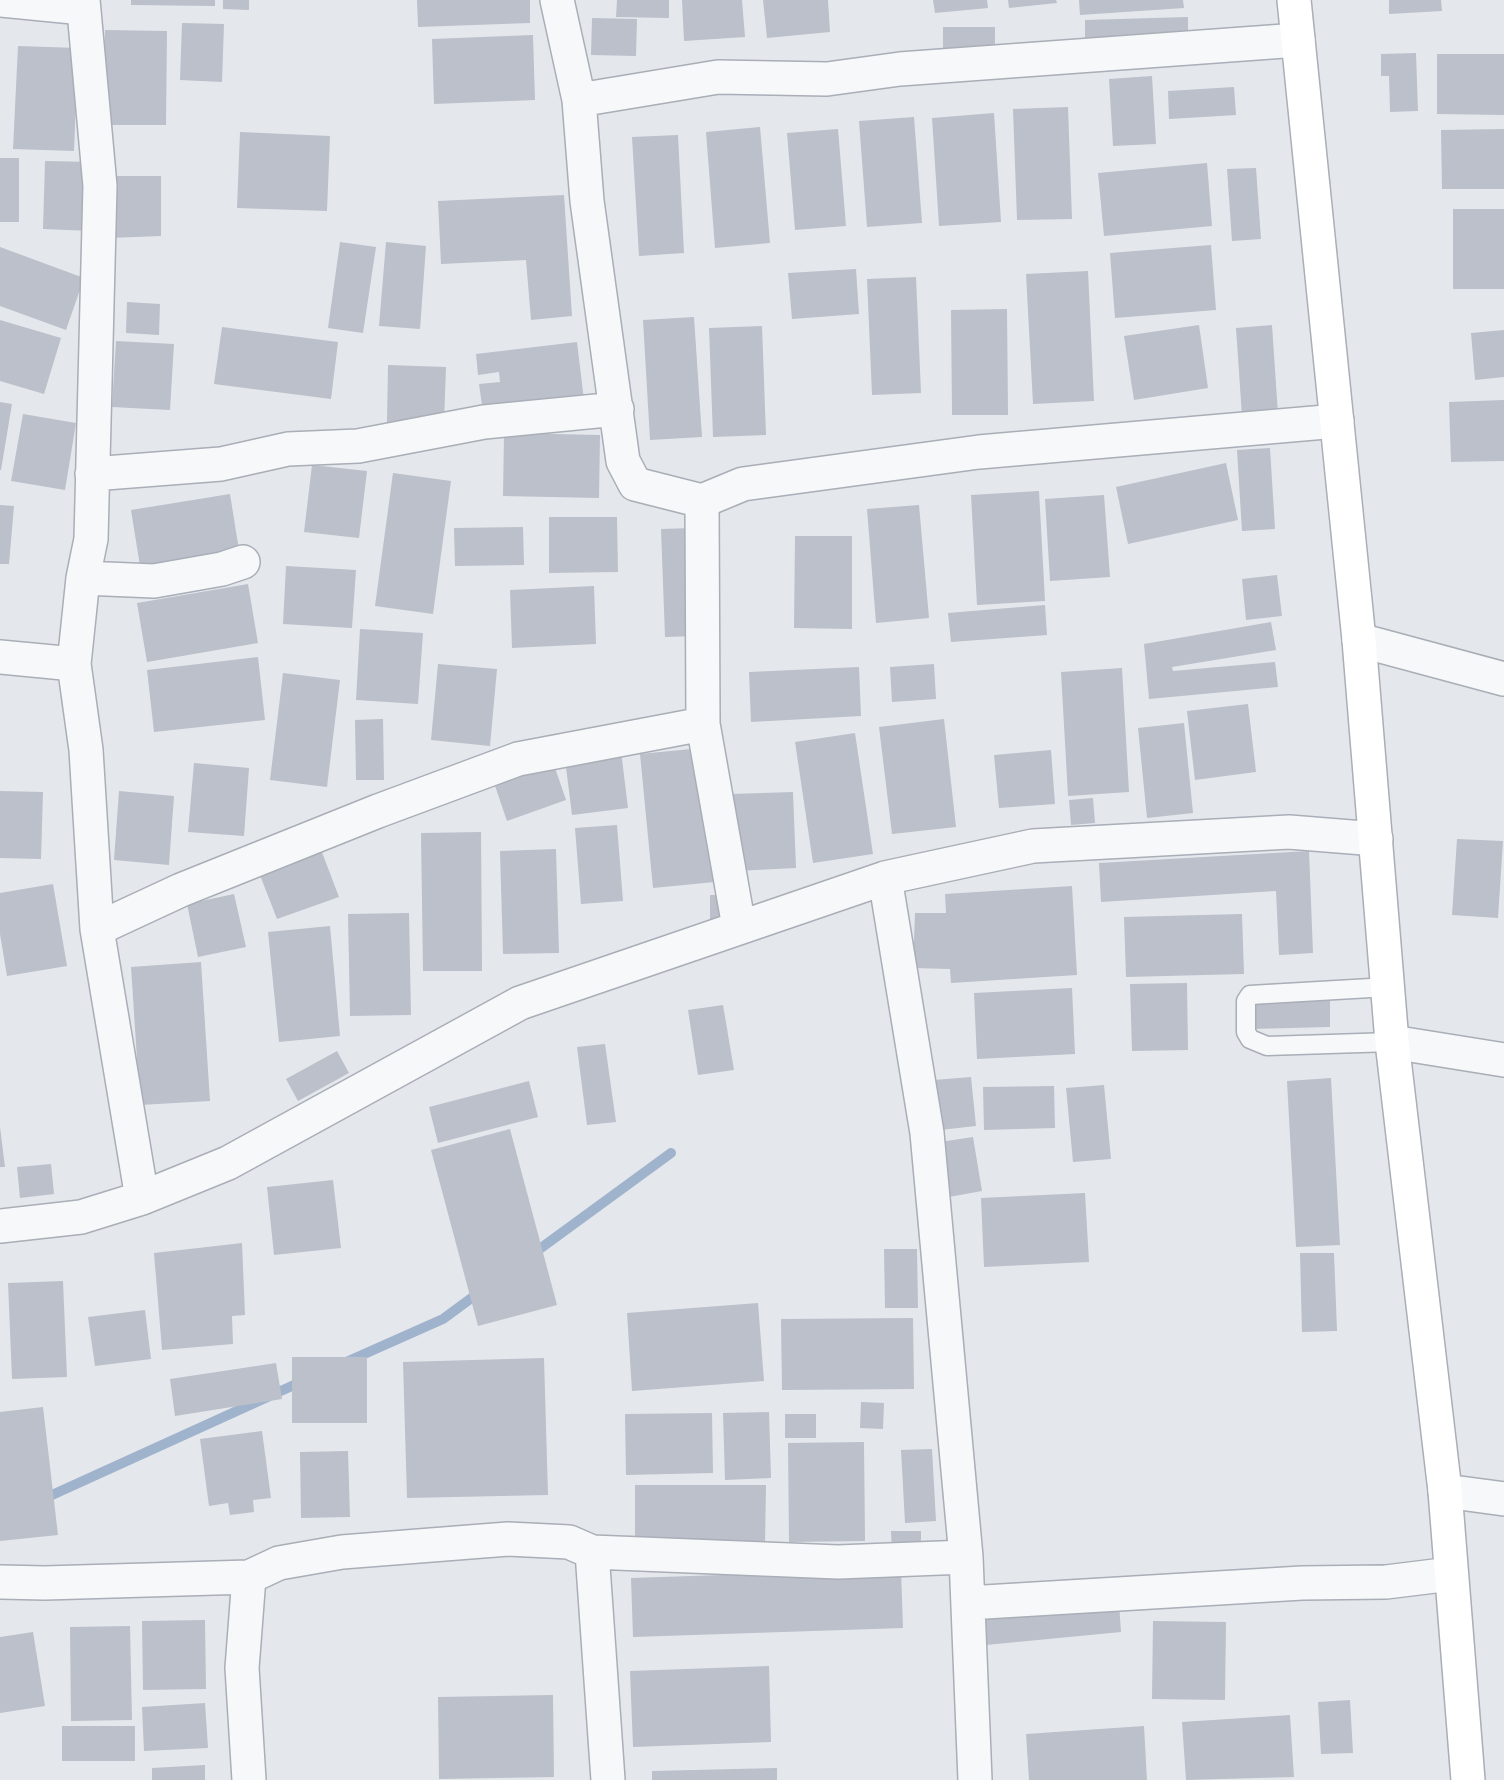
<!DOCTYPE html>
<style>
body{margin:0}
canvas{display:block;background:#e4e7ec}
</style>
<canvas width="1504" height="1780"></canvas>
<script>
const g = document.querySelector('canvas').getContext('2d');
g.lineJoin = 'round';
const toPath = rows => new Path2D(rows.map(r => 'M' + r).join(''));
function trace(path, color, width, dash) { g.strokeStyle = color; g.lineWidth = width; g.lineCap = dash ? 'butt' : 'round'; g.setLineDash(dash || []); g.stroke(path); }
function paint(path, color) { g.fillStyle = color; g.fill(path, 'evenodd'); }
const stream = toPath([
 [530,1256,671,1153],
 [344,1363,443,1319,481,1291],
 [41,1500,305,1380]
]);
const building = toPath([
 [131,0,215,0,215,6,131,5],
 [223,0,249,0,249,10,223,9],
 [417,0,530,0,530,23,418,27],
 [617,0,669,0,669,18,616,17],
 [682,0,742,0,745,37,684,41],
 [763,0,828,0,830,32,767,38],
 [933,0,987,0,988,8,935,13],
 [1008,0,1056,0,1057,3,1009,8],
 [1079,0,1183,0,1184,8,1080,15],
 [1389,0,1441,0,1442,11,1389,14],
 [1188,17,1188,39,1085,43,1085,20],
 [592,18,637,19,636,56,591,55],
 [182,23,224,24,222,82,180,80],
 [943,27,995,27,995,52,943,52],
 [105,30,167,31,166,125,103,125],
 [533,35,535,100,434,104,432,39],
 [18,46,78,48,74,151,13,149],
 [1416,53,1418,111,1390,112,1389,76,1381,76,1381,54],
 [1437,54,1504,54,1504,115,1437,114],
 [1152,76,1156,144,1113,146,1109,79],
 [1234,87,1236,115,1169,119,1168,91],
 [1068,107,1072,219,1017,220,1013,109],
 [994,113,1001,222,939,226,932,118],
 [914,117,922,223,867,227,859,121],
 [760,127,770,243,715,248,706,132],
 [838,129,846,226,795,230,787,133],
 [1504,129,1504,189,1442,189,1441,130],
 [240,132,330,136,327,211,237,208],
 [678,135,684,253,639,256,632,137],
 [0,158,19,158,19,222,0,222],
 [45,161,94,162,91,231,43,229],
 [1207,163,1212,226,1104,236,1098,173],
 [1256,168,1261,239,1232,241,1227,169],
 [109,176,161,176,161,236,110,238],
 [564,195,572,316,531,320,526,260,441,264,438,201],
 [1453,209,1504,209,1504,289,1453,289],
 [340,242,376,247,363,333,328,328],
 [386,242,426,246,420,329,379,326],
 [1211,245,1216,310,1115,318,1110,253],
 [0,247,84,278,66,330,0,306],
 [856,269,859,314,792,319,788,273],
 [1088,271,1094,401,1033,404,1026,274],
 [916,277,921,393,872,395,867,279],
 [127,302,160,304,159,335,126,333],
 [1007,309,1008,415,952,415,951,310],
 [694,317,702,437,650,440,643,320],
 [0,320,61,338,44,394,0,381],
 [1199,325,1208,388,1134,400,1124,336],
 [1272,325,1278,414,1242,416,1236,328],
 [762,326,766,435,713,437,709,328],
 [222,327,338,342,331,399,214,384],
 [1504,330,1504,377,1475,380,1471,333],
 [116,341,174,344,170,410,112,407],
 [577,342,584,400,483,412,479,384,500,382,499,372,478,375,476,354],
 [388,365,446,367,444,423,387,422],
 [1504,400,1504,461,1451,462,1449,402],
 [0,402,12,404,1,470,0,470],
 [23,414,76,423,65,490,11,481],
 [504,433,600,435,599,498,503,496],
 [1270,448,1275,529,1242,531,1237,450],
 [1226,463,1238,520,1128,544,1116,487],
 [312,465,367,471,359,538,304,532],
 [393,473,451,481,433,614,375,606],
 [1039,491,1045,601,977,605,971,495],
 [230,494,239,550,140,566,131,510],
 [1104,495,1110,577,1050,581,1045,499],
 [0,505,14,506,9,564,0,564],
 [919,505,929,618,876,623,867,509],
 [549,517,617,517,618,572,549,573],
 [523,527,524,565,455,566,454,528],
 [692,528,696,636,665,637,661,529],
 [795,536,852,536,852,629,794,628],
 [286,566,356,570,352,628,283,624],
 [1277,575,1282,616,1246,620,1242,579],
 [248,584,258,643,147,662,137,603],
 [594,586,596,644,512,648,510,590],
 [1045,605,1047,635,951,642,948,613],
 [1271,622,1276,650,1172,667,1173,671,1275,662,1278,687,1149,699,1144,644],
 [360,629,423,633,418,704,356,700],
 [258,657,265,720,154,732,147,670],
 [438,664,497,669,490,746,431,740],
 [934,664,936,699,892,702,890,667],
 [859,667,861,716,751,722,749,672],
 [1122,668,1129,792,1068,796,1061,672],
 [283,673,340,680,327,787,270,780],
 [1248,704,1256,772,1195,780,1187,711],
 [383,719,384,780,356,780,355,720],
 [944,719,956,827,892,834,879,727],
 [1184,723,1193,813,1147,818,1138,728],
 [855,733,873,854,813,863,795,742],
 [701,748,715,882,653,888,640,754],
 [1051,750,1055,804,999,808,994,755],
 [621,751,628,808,572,815,565,759],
 [552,759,566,800,507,821,493,780],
 [194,763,249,768,244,836,188,832],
 [0,791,43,792,41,859,0,858],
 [119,791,174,796,169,865,114,860],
 [793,792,796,868,735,871,731,794],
 [1093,798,1095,823,1071,825,1069,800],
 [617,825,623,901,581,904,575,828],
 [481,832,482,971,423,971,421,833],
 [1457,839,1503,841,1498,918,1452,915],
 [320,847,339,897,277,919,258,870],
 [556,849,559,953,503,954,500,851],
 [1309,851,1313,953,1279,955,1276,891,1101,902,1099,863],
 [53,884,67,966,7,976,0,934,0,893],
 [1072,886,1077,975,951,983,950,969,913,968,915,913,946,913,945,894],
 [234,894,246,947,198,957,187,904],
 [710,895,727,895,727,921,710,922],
 [409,913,411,1015,350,1016,348,914],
 [1242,914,1244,974,1126,977,1124,917],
 [330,926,340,1036,279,1042,268,932],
 [201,962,210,1101,140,1105,131,967],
 [1187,983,1188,1050,1132,1051,1130,984],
 [1072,988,1075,1054,977,1059,974,993],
 [1330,1000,1330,1027,1250,1029,1248,1001],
 [723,1005,734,1070,698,1075,688,1010],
 [605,1044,616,1122,587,1125,577,1047],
 [337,1051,349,1073,298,1101,286,1079],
 [971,1077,976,1126,940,1130,934,1080],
 [1331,1078,1340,1245,1296,1247,1287,1081],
 [529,1081,538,1117,438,1143,429,1107],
 [1104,1085,1111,1159,1073,1162,1066,1088],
 [1054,1086,1055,1128,984,1130,983,1087],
 [0,1127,5,1167,0,1167],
 [510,1129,557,1305,478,1326,431,1150],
 [973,1137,982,1191,949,1197,940,1142],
 [51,1164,54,1194,20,1198,17,1167],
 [333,1180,341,1248,274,1255,267,1187],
 [1085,1193,1089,1262,984,1267,981,1198],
 [242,1243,245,1315,232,1316,233,1344,162,1350,154,1253],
 [884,1249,917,1249,918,1308,885,1308],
 [1300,1253,1334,1253,1337,1331,1302,1332],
 [63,1281,67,1377,12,1379,8,1283],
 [758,1303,764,1381,632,1391,627,1313],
 [145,1310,151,1359,95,1366,88,1317],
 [913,1318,914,1389,782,1390,781,1319],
 [292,1357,367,1357,367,1423,292,1423],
 [544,1358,548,1495,407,1498,403,1362],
 [276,1363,282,1399,175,1416,170,1379],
 [861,1402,884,1403,883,1429,860,1428],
 [43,1407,58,1535,0,1541,0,1412],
 [769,1412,771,1478,725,1480,723,1413],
 [712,1413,713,1473,626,1475,625,1414],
 [785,1414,816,1414,816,1438,785,1438],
 [262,1431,271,1498,253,1500,254,1512,230,1515,228,1503,209,1506,200,1439],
 [864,1442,865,1541,789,1542,788,1443],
 [932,1449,936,1521,905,1523,901,1450],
 [348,1451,350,1517,301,1518,300,1452],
 [635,1485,766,1485,765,1546,635,1545],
 [891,1531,921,1531,921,1553,892,1554],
 [901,1569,903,1628,633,1637,631,1578],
 [1119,1603,1121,1632,986,1645,983,1616],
 [205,1620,206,1689,143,1690,142,1621],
 [1153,1621,1226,1622,1225,1700,1152,1699],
 [130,1626,132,1720,71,1721,70,1627],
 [33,1632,45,1706,0,1713,0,1637],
 [769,1666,771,1742,633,1747,630,1671],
 [553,1695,554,1777,439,1779,438,1697],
 [1350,1700,1353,1753,1321,1754,1318,1702],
 [205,1703,208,1748,144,1751,142,1707],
 [1290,1715,1294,1777,1186,1780,1182,1722],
 [62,1726,135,1726,135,1761,62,1761],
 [1144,1726,1147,1780,1029,1780,1026,1734],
 [205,1765,205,1780,152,1780,152,1768],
 [777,1768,777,1780,652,1780,652,1771]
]);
const lane = toPath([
 [1388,987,1250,995,1246,1001,1246,1032,1250,1039,1267,1046,1392,1042]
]);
const street = toPath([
 [0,0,83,8],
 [83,0,100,186,91,539,83,578,74,664,86,750,97,929,142,1198],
 [557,0,579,100,587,201,623,461,635,484,702,501,743,484,979,452,1337,421],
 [579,100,718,77,827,79,900,69,1298,40],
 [92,474,221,464,288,449,358,446,484,422,617,409],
 [702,501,703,724,739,927],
 [83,578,154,581,222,569,243,562],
 [1359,640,1504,679],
 [0,657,74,664],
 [885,878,927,1133,966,1557,975,1780],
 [97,929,181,890,378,811,518,759,703,724],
 [1392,1042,1504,1060],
 [0,1226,81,1217,142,1198,228,1163,520,1003,885,878,1033,846,1289,832,1376,839],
 [1445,1491,1504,1499],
 [592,1552,608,1780],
 [249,1577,242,1668,249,1780],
 [0,1582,45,1583,249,1577,279,1563,342,1552,508,1539,569,1542,592,1552,838,1562,966,1557],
 [968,1603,1302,1583,1386,1582,1451,1574]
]);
const secondary = toPath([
 [1294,0,1359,640,1392,1042,1445,1491,1468,1780]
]);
trace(stream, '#9fb4cc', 10);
paint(building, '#bbc0ca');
trace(lane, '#a9aeb7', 21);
trace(street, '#a9aeb7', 36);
trace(secondary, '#a9aeb7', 36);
trace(lane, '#f7f8fa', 18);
trace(street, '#f7f8fa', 33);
trace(secondary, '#fff', 33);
</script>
